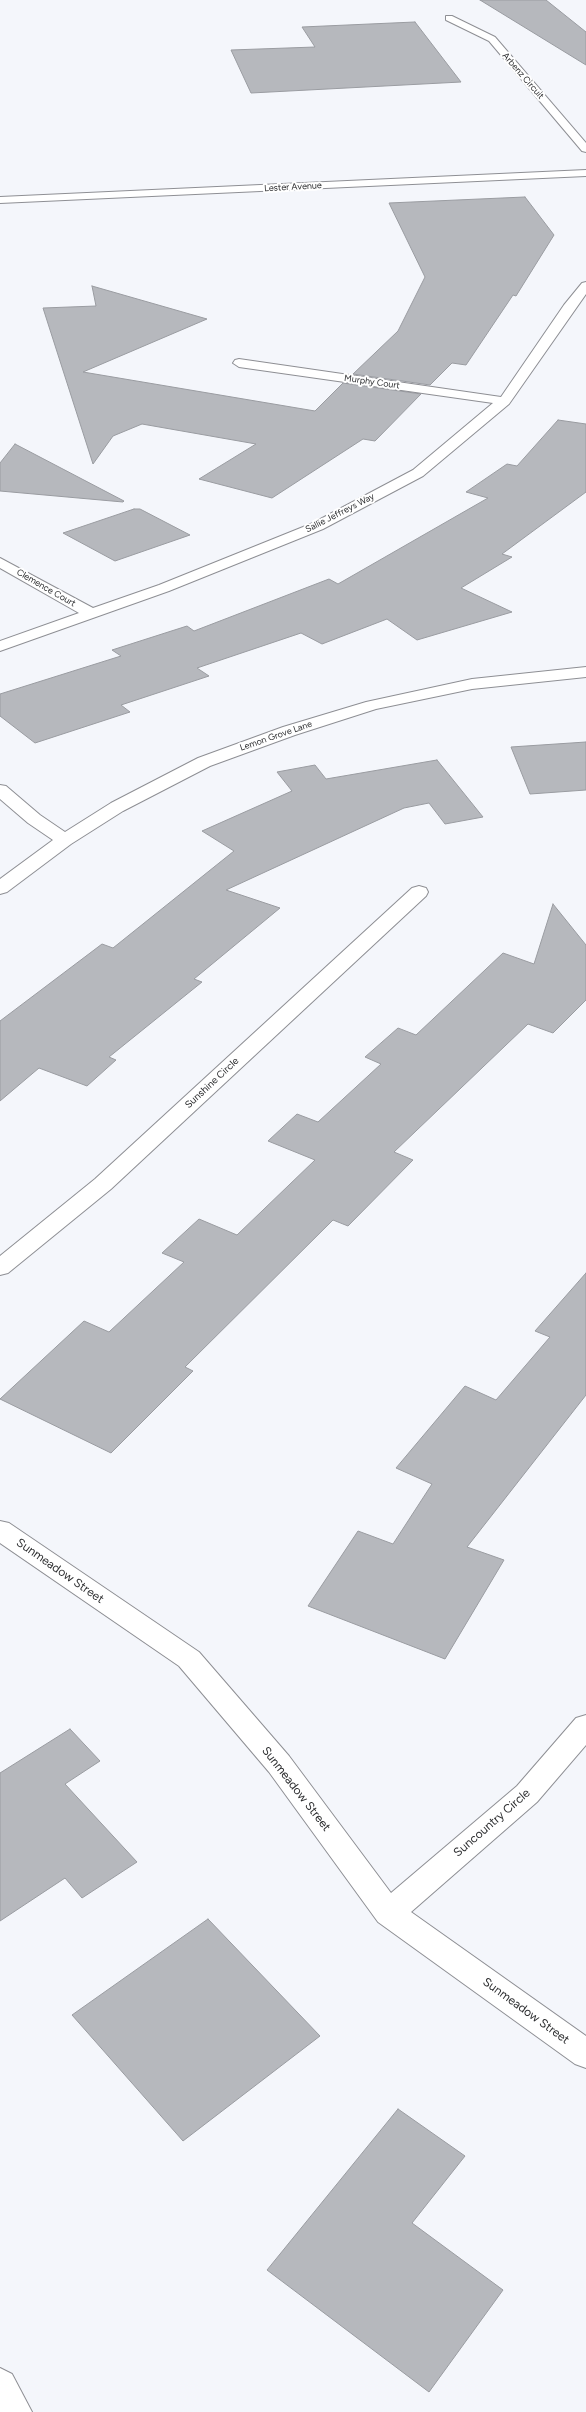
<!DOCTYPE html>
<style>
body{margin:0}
canvas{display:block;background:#f4f6fb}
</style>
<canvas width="586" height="2412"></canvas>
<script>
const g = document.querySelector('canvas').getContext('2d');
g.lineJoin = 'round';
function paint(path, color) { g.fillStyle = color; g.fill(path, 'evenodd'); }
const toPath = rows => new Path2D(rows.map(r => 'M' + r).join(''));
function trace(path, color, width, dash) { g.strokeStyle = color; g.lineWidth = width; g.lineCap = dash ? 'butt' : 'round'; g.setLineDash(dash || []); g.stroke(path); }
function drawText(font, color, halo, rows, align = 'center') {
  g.font = font + ' Figtree,sans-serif'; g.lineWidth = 4; g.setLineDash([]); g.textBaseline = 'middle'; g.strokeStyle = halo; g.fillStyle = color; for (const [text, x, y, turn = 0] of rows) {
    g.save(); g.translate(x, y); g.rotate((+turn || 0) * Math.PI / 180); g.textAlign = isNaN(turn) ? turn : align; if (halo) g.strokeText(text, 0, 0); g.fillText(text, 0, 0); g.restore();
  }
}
const building = toPath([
 [480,0,546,0,586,32,586,65,480,0],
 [415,22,461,82,251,93,231,50,315,47,302,27,415,22],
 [525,197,554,235,516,296,513,295,466,365,452,363,430,385,353,374,398,331,425,277,389,203,525,197],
 [92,286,207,319,83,372,315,411,343,383,421,394,375,441,363,439,272,498,199,479,256,444,142,424,113,436,93,464,43,308,96,306,92,286],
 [558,420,586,424,586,492,502,554,512,557,461,588,512,612,417,640,387,619,322,644,301,633,197,668,209,676,121,705,130,712,35,743,0,716,0,694,121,656,112,650,187,626,194,631,329,579,338,584,488,498,466,492,507,464,517,466,558,420],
 [15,444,124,501,123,502,0,491,0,463,15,444],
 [134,509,140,509,190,535,115,561,63,533,134,509],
 [586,742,586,790,530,794,511,747,586,742],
 [437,760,483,817,445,824,429,803,404,808,226,890,280,908,194,979,202,982,109,1057,116,1060,87,1086,39,1068,0,1101,0,1021,102,944,113,948,234,851,202,831,292,791,277,772,315,765,326,779,437,760],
 [553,904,586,945,586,1000,553,1033,528,1024,394,1152,413,1160,348,1226,333,1220,185,1367,193,1371,111,1453,0,1399,84,1321,109,1332,184,1262,162,1253,199,1219,237,1235,315,1160,268,1141,297,1114,318,1122,381,1064,365,1057,398,1028,416,1035,503,953,534,964,553,904],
 [586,1273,586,1395,467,1547,504,1560,445,1659,308,1606,358,1531,393,1544,432,1484,396,1468,465,1386,496,1400,550,1337,535,1331,586,1273],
 [70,1729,100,1761,65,1784,137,1862,82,1898,65,1878,0,1921,0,1773,70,1729],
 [208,1919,320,2036,183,2141,72,2015,208,1919],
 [398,2109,465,2156,412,2223,503,2290,429,2392,267,2270,398,2109]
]);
const lane = toPath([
 [0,2368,12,2374,32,2412,0,2412,0,2368]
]);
const street = toPath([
 [446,16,452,16,495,37,586,143,586,152,582,151,489,41,446,20,446,16],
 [586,170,586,176,0,203,0,197,586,170],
 [586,282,586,294,509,404,423,476,323,529,169,591,0,651,0,641,79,613,0,568,0,558,93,608,159,585,313,523,413,470,493,403,239,367,233,363,235,360,239,359,501,397,564,305,582,283,586,282],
 [586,667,586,677,472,689,376,709,295,735,210,766,123,811,71,844,7,892,0,894,0,879,53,840,28,823,0,799,0,785,6,786,40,815,65,832,111,803,198,758,283,727,366,702,472,679,586,667],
 [419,886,426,888,428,892,426,896,111,1189,8,1273,0,1275,0,1256,95,1179,412,888,419,886],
 [0,1521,9,1523,199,1652,289,1756,391,1893,517,1786,576,1718,586,1715,586,1745,537,1802,411,1912,586,2036,586,2068,575,2064,378,1922,269,1772,179,1666,0,1543,0,1521]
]);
const farStreetnames = [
 ["Arbenz Circuit",523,76,49],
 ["Lester Avenue",293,187,-3],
 ["Murphy Court",372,382,8],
 ["Sallie Jeffreys Way",340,513,-27],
 ["Clemence Court",46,588,30],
 ["Lemon Grove Lane",276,736,-19]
];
const streetNames = [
 ["Sunshine Circle",212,1083,-43]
];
const nearStreetnames = [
 ["Sunmeadow Street",60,1571,35],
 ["Sunmeadow Street",296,1789,52],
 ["Suncountry Circle",492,1823,-41],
 ["Sunmeadow Street",526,2011,36]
];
paint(building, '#b6b8bd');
trace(building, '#9a9ca1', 1);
trace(lane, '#8e8f94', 2);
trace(street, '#8e8f94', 2);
paint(lane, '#fff');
paint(street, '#fff');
drawText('9px', '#2d2e30', '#fff', farStreetnames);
drawText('10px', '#2d2e30', '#fff', streetNames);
drawText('12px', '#2d2e30', '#fff', nearStreetnames);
</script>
